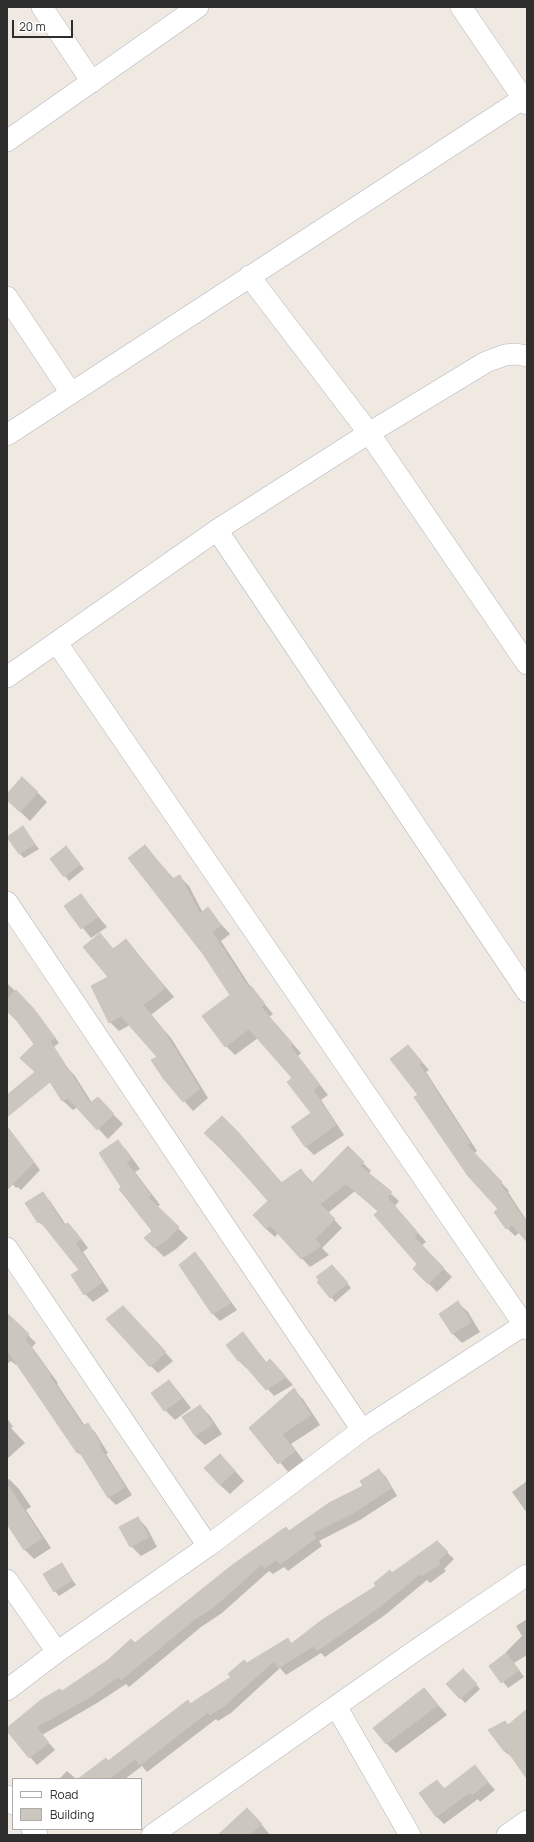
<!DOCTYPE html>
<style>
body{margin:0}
#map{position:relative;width:534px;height:1842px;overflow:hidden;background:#efe9e1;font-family:Manrope,sans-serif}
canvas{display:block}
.frame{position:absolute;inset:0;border:8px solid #2e2e2e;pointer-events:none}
.legend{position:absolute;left:12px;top:1778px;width:130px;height:52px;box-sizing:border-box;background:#fff;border:1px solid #ababab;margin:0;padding:5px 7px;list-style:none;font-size:12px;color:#2e2e2e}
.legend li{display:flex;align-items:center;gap:8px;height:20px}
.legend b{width:20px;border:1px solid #ababab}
.scale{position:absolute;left:12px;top:20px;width:61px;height:18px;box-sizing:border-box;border:2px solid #2e2e2e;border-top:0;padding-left:5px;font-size:12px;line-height:14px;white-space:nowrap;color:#2e2e2e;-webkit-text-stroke:3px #fff;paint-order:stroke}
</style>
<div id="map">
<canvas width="534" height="1842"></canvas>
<div class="frame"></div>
<ul class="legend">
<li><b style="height:5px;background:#fff"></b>Road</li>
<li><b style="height:11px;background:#cbc7bf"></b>Building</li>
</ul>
<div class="scale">20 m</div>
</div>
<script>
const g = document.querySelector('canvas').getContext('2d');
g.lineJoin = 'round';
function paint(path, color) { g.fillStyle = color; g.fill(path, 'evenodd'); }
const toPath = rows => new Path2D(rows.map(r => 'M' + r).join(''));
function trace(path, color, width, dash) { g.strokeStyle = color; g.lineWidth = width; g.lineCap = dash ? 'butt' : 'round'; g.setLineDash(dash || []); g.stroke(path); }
const shadow = toPath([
 [37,792,47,802,30,821,7,799,7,796],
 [23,828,39,849,24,858,20,854],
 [145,846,174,879,179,876,189,886,203,913,207,909,230,934,221,941,252,989,273,1014,269,1017,301,1053,298,1056,328,1095,321,1100,344,1135,314,1155,305,1146,313,1113,294,1079,258,1038,235,1055,226,1046,231,996],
 [70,852,84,869,69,881,65,876],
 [80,895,107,927,91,938,65,906],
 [126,940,174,997,151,1015,171,1038,208,1098,193,1111,164,1078,158,1057,130,1025,119,1031,110,1022,109,977,114,950],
 [7,983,38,1014,59,1043,44,1054,17,1020,7,1010],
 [408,1046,429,1070,426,1072,477,1151,474,1153,509,1191,508,1192,527,1221,527,1240,520,1232,515,1236,507,1228,496,1212,499,1209,419,1095],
 [66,1066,75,1076,92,1103,107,1108,123,1124,108,1139,78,1107,73,1110,63,1101,49,1079],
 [222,1117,246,1141,282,1183,301,1170,313,1183,348,1148,371,1171,368,1174,399,1201,395,1206,426,1242,421,1246,452,1277,437,1292,414,1269,419,1264,379,1212,355,1191,328,1213,342,1228,322,1248,329,1255,310,1267,278,1233,275,1237,266,1229,269,1201,206,1133],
 [7,1126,40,1170,21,1190,18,1187,16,1188,7,1178],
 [118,1141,127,1151,140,1169,135,1172,160,1205,157,1207,188,1238,176,1249,164,1257,145,1238,153,1231,123,1188],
 [42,1193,50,1201,66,1225,68,1224,76,1232,88,1248,83,1252,109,1291,93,1302,85,1294,80,1270,48,1230,39,1222,27,1203],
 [195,1254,202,1261,237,1310,220,1321,213,1314,180,1265],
 [337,1271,351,1288,335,1302,331,1297],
 [458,1303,468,1312,480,1332,462,1343,453,1334,440,1314],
 [7,1314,36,1343,32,1347,58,1383,57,1384,85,1426,87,1425,95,1432,108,1453,106,1454,132,1495,116,1505,109,1498,86,1459,77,1452,17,1363,16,1365,11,1361,7,1364],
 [131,1315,173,1361,158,1373,151,1366],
 [243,1333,267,1363,278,1368,293,1385,274,1396,248,1367,246,1368,239,1361,228,1345],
 [169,1381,178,1391,191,1408,175,1420,165,1410,152,1393],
 [294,1390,303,1399,320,1425,291,1444,304,1461,289,1473,251,1428],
 [200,1406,210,1416,222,1434,205,1445,195,1436],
 [7,1418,13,1427,11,1428,25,1443,8,1458],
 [230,1465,244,1481,230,1494,220,1485],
 [379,1470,386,1477,397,1496,360,1520,319,1541,322,1546,288,1571,284,1567,273,1574,269,1571,222,1613,201,1627,129,1687,126,1684,97,1703,42,1735,55,1750,37,1765,7,1730,135,1645,290,1532,364,1487],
 [9,1479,19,1489,31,1507,26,1510,51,1548,34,1559,25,1550,13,1532,7,1514,7,1480],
 [527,1481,527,1513,512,1492],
 [138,1518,147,1528,157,1547,141,1556,131,1546],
 [437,1543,454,1559,444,1569,446,1571,430,1583,427,1580,385,1615,325,1657,321,1653,286,1675,280,1668,231,1713,218,1721,216,1719,147,1772,142,1766,125,1779,79,1779,108,1762,232,1677,247,1664,288,1640,293,1644,378,1586],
 [61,1564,76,1585,59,1596,55,1591],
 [527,1619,527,1655,514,1663,524,1677,508,1688,490,1666,507,1654,506,1652,522,1636,516,1626],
 [463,1670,480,1689,465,1703,448,1684],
 [424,1689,447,1715,396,1753,386,1743],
 [527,1710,527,1776,513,1758,504,1751,490,1731,509,1726],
 [475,1767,495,1790,480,1802,478,1799,444,1824,436,1816,437,1781,446,1790],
 [67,1771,76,1779,59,1779],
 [257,1819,270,1835,219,1835]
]);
const building = toPath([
 [22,777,38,792,20,812,7,800,7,794,22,777],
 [23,826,35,844,19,854,7,837,23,826],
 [145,845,172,879,180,875,200,914,208,907,221,925,212,932,249,988,251,986,265,1004,261,1007,293,1044,290,1046,320,1085,313,1090,336,1125,305,1147,291,1127,311,1113,287,1082,292,1078,249,1029,225,1047,202,1016,230,995,203,954,128,858,145,845],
 [66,846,80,864,64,877,50,859,66,846],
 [81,894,98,917,81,929,64,906,81,894],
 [100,933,113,949,126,939,165,988,143,1005,162,1028,200,1089,183,1102,163,1078,151,1060,157,1057,121,1016,109,1023,91,986,108,977,83,947,100,933],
 [16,990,33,1008,55,1038,50,1041,90,1103,98,1097,114,1114,97,1130,68,1098,62,1101,50,1082,7,1117,7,1095,35,1072,20,1058,34,1044,17,1021,7,1011,7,999,16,990],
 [408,1045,422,1062,419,1064,470,1143,467,1145,502,1182,500,1184,527,1223,527,1242,512,1225,506,1229,494,1212,498,1209,468,1176,414,1097,418,1095,390,1059,408,1045],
 [222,1116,238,1132,281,1183,301,1169,311,1184,348,1146,364,1162,360,1166,392,1192,387,1197,418,1233,414,1237,444,1268,428,1284,413,1269,417,1264,374,1215,378,1211,346,1184,320,1204,335,1219,315,1239,321,1246,301,1259,270,1225,266,1229,253,1215,268,1201,222,1148,221,1149,204,1133,222,1116],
 [7,1127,34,1162,7,1190,7,1127],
 [118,1140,131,1159,126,1162,151,1195,148,1197,179,1227,167,1240,154,1248,144,1238,152,1231,119,1189,121,1187,99,1153,118,1140],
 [43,1192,64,1225,68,1223,81,1239,75,1243,102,1283,84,1295,71,1275,79,1270,40,1221,38,1223,25,1203,43,1192],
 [195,1252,231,1303,212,1314,179,1265,195,1252],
 [332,1265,348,1283,330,1298,317,1282,319,1280,316,1277,332,1265],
 [458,1301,471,1322,452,1334,439,1314,458,1301],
 [123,1306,166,1352,150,1367,106,1319,123,1306],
 [7,1313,29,1334,25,1339,51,1375,49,1375,83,1426,88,1423,101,1445,99,1446,125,1487,108,1498,79,1451,77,1453,7,1350,7,1313],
 [243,1332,266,1363,270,1359,286,1377,266,1390,240,1360,238,1361,226,1345,243,1332],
 [169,1380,182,1398,164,1411,151,1393,169,1380],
 [294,1388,311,1415,282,1434,295,1451,278,1464,249,1428,294,1388],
 [200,1405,213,1424,195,1436,182,1417,200,1405],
 [220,1454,235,1471,220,1485,204,1468,220,1454],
 [379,1469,391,1488,352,1514,313,1533,316,1538,280,1564,276,1560,265,1568,262,1564,215,1606,194,1620,121,1680,118,1677,90,1697,36,1727,49,1743,29,1758,7,1731,7,1728,42,1699,60,1689,62,1691,108,1660,131,1639,135,1643,231,1566,286,1527,289,1531,329,1503,363,1486,360,1481,379,1469],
 [7,1484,42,1538,24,1550,7,1524,7,1484],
 [138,1517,149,1537,130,1547,119,1527,138,1517],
 [437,1541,448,1552,438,1561,440,1564,422,1576,420,1574,378,1608,317,1651,314,1646,278,1668,274,1661,224,1706,210,1715,208,1712,140,1765,135,1759,109,1779,78,1779,106,1758,108,1761,188,1700,190,1704,231,1677,228,1674,244,1660,247,1663,288,1638,291,1644,322,1620,376,1586,374,1583,390,1570,392,1573,437,1541],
 [62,1563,72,1580,54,1592,43,1574,62,1563],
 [506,1653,519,1670,501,1683,489,1666,506,1653],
 [463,1669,477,1684,460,1699,446,1684,463,1669],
 [424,1688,438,1705,386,1744,373,1728,424,1688],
 [527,1709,527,1779,506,1749,504,1751,488,1730,505,1721,508,1725,527,1709],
 [475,1765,488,1782,472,1795,470,1792,436,1817,419,1793,437,1780,444,1789,475,1765],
 [247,1808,262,1824,250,1835,218,1835,247,1808]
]);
const minor = toPath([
 [42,7,92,82],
 [461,7,527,104],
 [7,141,198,7],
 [249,276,369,433,527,664],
 [7,297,71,393],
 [7,435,527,96],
 [217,530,527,992],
 [57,643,527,1329],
 [7,677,217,530,369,433,486,362,505,355,516,354,527,356],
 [7,902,362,1430],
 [7,1248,208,1546],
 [7,1580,57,1652],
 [7,1690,57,1652,208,1546,362,1430,527,1323],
 [336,1706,410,1835],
 [7,1796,13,1804],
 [32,1829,37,1835],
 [152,1835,419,1648,527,1575],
 [507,1835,527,1821]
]);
paint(shadow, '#0003');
paint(building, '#cbc7bf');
trace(building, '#cbc5ba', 1);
trace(minor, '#b4b7c1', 22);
trace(minor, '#fff', 21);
</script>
